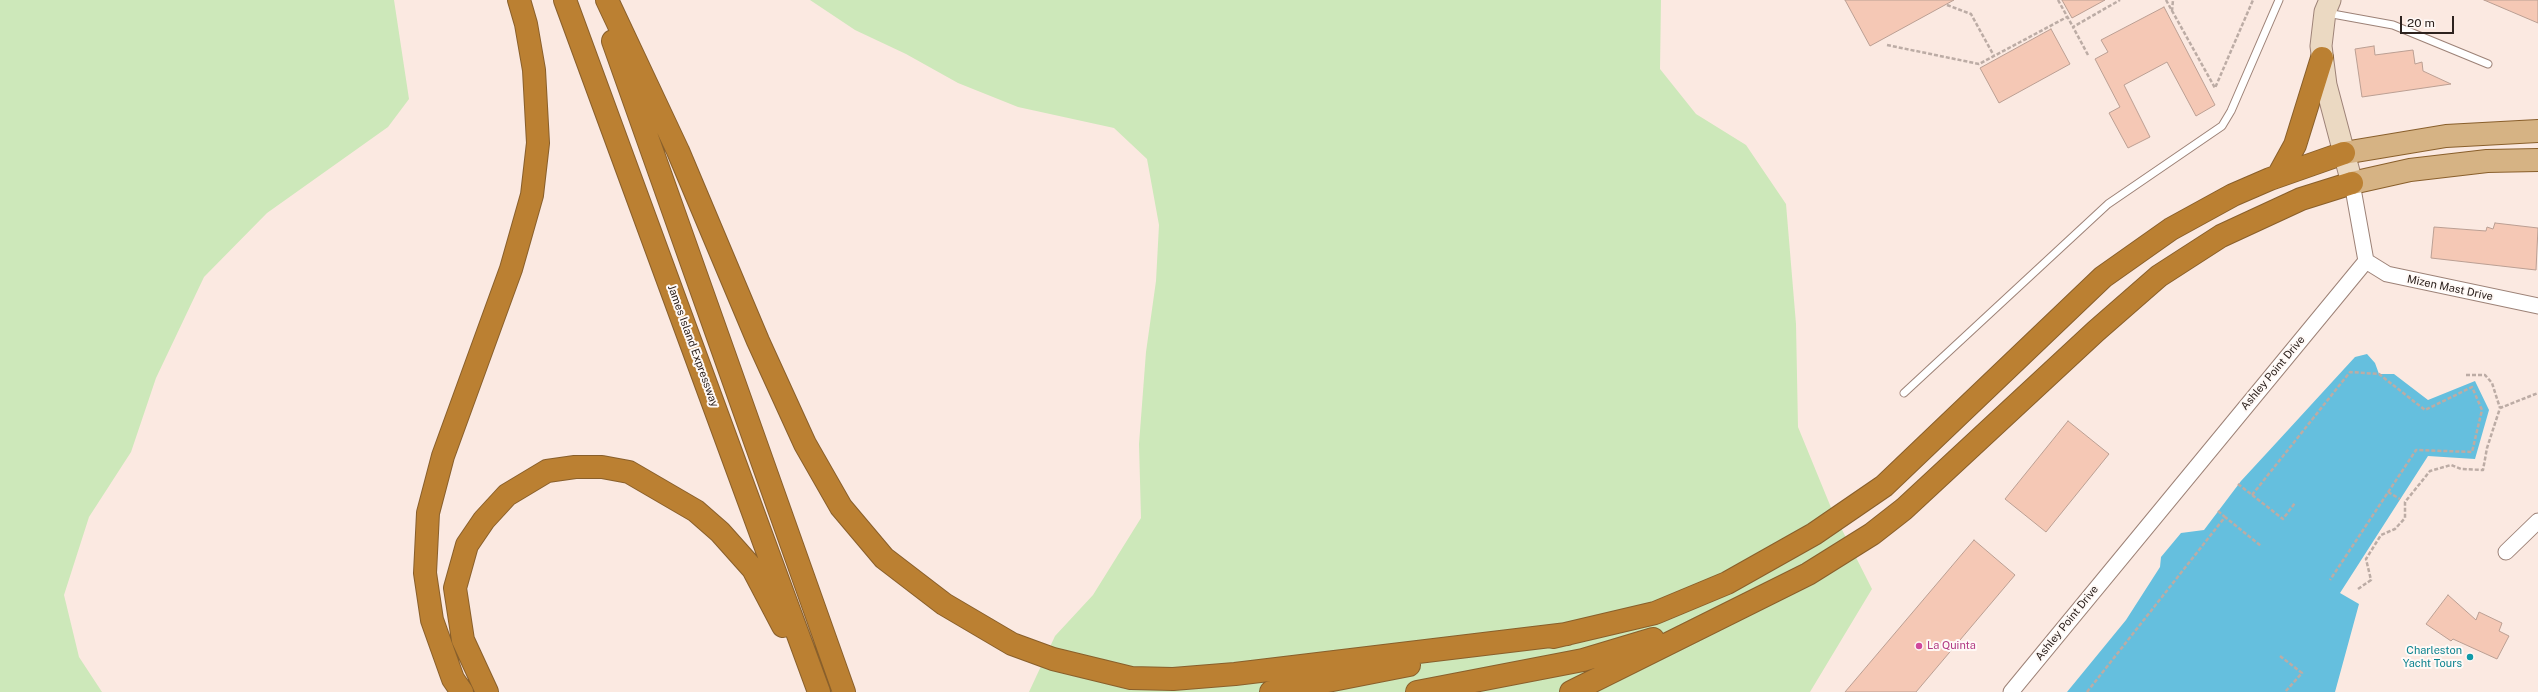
<!DOCTYPE html>
<style>
body{margin:0}
#map{position:relative;width:2538px;height:692px;overflow:hidden;background:#fbe9e1;font-family:"Public Sans",sans-serif}
canvas{display:block}
.scale{position:absolute;left:2400px;top:16px;width:54px;height:18px;box-sizing:border-box;border:2px solid #2d221e;border-top:0;padding-left:5px;font-size:12px;line-height:14px;white-space:nowrap;color:#2d221e;-webkit-text-stroke:3px #fff9f6;paint-order:stroke}
</style>
<div id="map">
<canvas width="2538" height="692"></canvas>
<div class="scale">20 m</div>
</div>
<script>
const g = document.querySelector('canvas').getContext('2d');
g.lineJoin = 'round';
function paint(path, color) { g.fillStyle = color; g.fill(path, 'evenodd'); }
const toPath = rows => new Path2D(rows.map(r => 'M' + r).join(''));
function trace(path, color, width, dash) { g.strokeStyle = color; g.lineWidth = width; g.lineCap = dash ? 'butt' : 'round'; g.setLineDash(dash || []); g.stroke(path); }
function drawText(font, color, halo, rows, align = 'center') {
  g.font = font + ' "Public Sans",sans-serif'; g.lineWidth = 4; g.setLineDash([]); g.textBaseline = 'middle'; g.strokeStyle = halo; g.fillStyle = color; for (const [text, x, y, turn = 0] of rows) {
    g.save(); g.translate(x, y); g.rotate((+turn || 0) * Math.PI / 180); g.textAlign = isNaN(turn) ? turn : align; if (halo) g.strokeText(text, 0, 0); g.fillText(text, 0, 0); g.restore();
  }
}
const green = toPath([
 [0,0,394,0,409,99,388,127,267,213,204,277,156,378,131,452,89,517,64,595,79,657,102,692,0,692],
 [810,0,1661,0,1660,69,1696,114,1746,145,1786,204,1796,324,1798,427,1832,510,1872,589,1810,692,1029,692,1055,636,1093,595,1141,518,1139,444,1146,352,1156,281,1159,225,1147,159,1114,128,1018,107,958,83,906,54,855,30]
]);
const water = toPath([
 [2367,354,2375,363,2379,374,2394,374,2428,400,2475,381,2489,410,2475,459,2428,456,2340,593,2359,604,2335,692,2067,692,2126,620,2160,567,2161,557,2181,533,2204,530,2241,481,2277,442,2355,357]
]);
const building = toPath([
 [1845,0,1954,0,1870,46,1845,0],
 [2062,0,2105,0,2072,18,2062,0],
 [2484,0,2538,0,2538,23,2484,0],
 [2164,7,2215,105,2196,116,2167,62,2124,85,2150,137,2128,148,2109,113,2120,107,2095,59,2108,52,2101,40,2164,7],
 [2051,29,2070,64,1999,103,1980,68,2051,29],
 [2374,46,2375,55,2413,50,2415,64,2422,62,2423,71,2451,84,2362,97,2355,49,2374,46],
 [2495,223,2538,228,2536,270,2431,258,2434,227,2486,231,2487,227,2493,229,2495,223],
 [2068,421,2109,454,2046,532,2005,499,2068,421],
 [1974,540,2015,575,1916,692,1845,692,1974,540],
 [2448,595,2476,620,2479,612,2502,623,2499,631,2509,636,2497,659,2453,639,2451,641,2426,624,2448,595]
]);
const path = toPath([
 [2058,0,2073,27],
 [2166,0,2215,88,2253,0],
 [1947,5,1971,14,1994,56],
 [2172,11,2173,0],
 [1887,45,1979,64,2067,17],
 [2088,55,2073,27,2120,0],
 [2466,375,2485,375,2492,383,2500,408],
 [2238,484,2283,519,2295,503],
 [2388,492,2400,499],
 [2252,495,2350,372,2379,374,2425,410,2472,387,2482,410,2472,452,2416,450,2330,580],
 [2218,511,2225,517],
 [2358,589,2371,580,2366,559,2381,535,2395,529,2405,518,2405,502,2430,471,2451,465,2461,469,2483,470,2487,448,2500,408,2538,393],
 [2280,656,2302,673,2285,692],
 [2087,692,2225,517,2261,546]
]);
const lane = toPath([
 [2327,13,2393,25,2488,64],
 [1904,393,2108,204,2222,126,2231,111,2279,0]
]);
const street = toPath([
 [2366,261,2387,274,2538,306],
 [2506,552,2538,521],
 [2011,692,2366,261,2352,183]
]);
const secondary = toPath([
 [2330,0,2325,12,2321,46,2326,85,2352,183]
]);
const primary = toPath([
 [2344,153,2446,136,2538,131],
 [2352,183,2410,170,2487,161,2538,160]
]);
const highway = toPath([
 [565,0,819,692],
 [607,0,678,151,758,341,805,444,841,507,884,558,944,604,1012,644,1053,659,1131,678,1173,679,1235,674,1567,634],
 [613,41,844,692],
 [2278,176,2295,145,2322,58],
 [1553,637,1655,613,1727,583,1814,534,1884,486,2103,277,2171,229,2233,195,2270,179,2344,153],
 [462,692,453,679,432,620,425,573,428,513,443,456,511,269,532,195,538,143,534,70,526,24,519,0],
 [487,692,463,640,455,588,467,545,484,520,507,495,547,471,575,467,602,467,629,472,696,511,720,532,753,569,783,626],
 [1271,692,1409,665],
 [1417,692,1583,660,1653,639],
 [1571,692,1808,574,1872,534,1904,509,2096,331,2159,276,2221,236,2301,199,2352,183]
]);
const markers = [
 [1919,646,4,"#d1479c"],
 [2470,657,4,"#0f9aa8"]
];
const streetNames = [
 ["Mizen Mast Drive",2450,288,12],
 ["James Island Expressway",693,346,70],
 ["Ashley Point Drive",2273,373,-50],
 ["Ashley Point Drive",2067,623,-51]
];
const hotelNames = [
 ["La Quinta",1927,646]
];
const cultureNames = [
 ["Charleston",2462,651],
 ["Yacht Tours",2462,664]
];
paint(green, '#cde8ba');
paint(water, '#65bfde');
paint(building, '#f5c8b5');
trace(building, '#bb9f93', 1);
trace(lane, '#9d8277', 9);
trace(street, '#9d8277', 17);
trace(secondary, '#9d8277', 23);
trace(primary, '#895f2b', 24);
trace(highway, '#895f2b', 24);
trace(path, '#bcaca5', 2.5, [4, 2]);
trace(lane, '#fff', 7);
trace(street, '#fff', 15);
trace(secondary, '#ebd9c2', 21);
trace(primary, '#d6b384', 22);
trace(highway, '#bb8032', 22);
for (const [x, y, r, color] of markers) { const dot = new Path2D(); dot.arc(x, y, r, 0, 2 * Math.PI); g.fillStyle = color; g.fill(dot); trace(dot, '#fff9f6', 1.5); }
drawText('11px', '#2d221e', '#fff9f6', streetNames);
drawText('11px', '#b23c85', '#fff9f6', hotelNames, 'left');
drawText('11px', '#0d838f', '#fff9f6', cultureNames, 'right');
</script>
